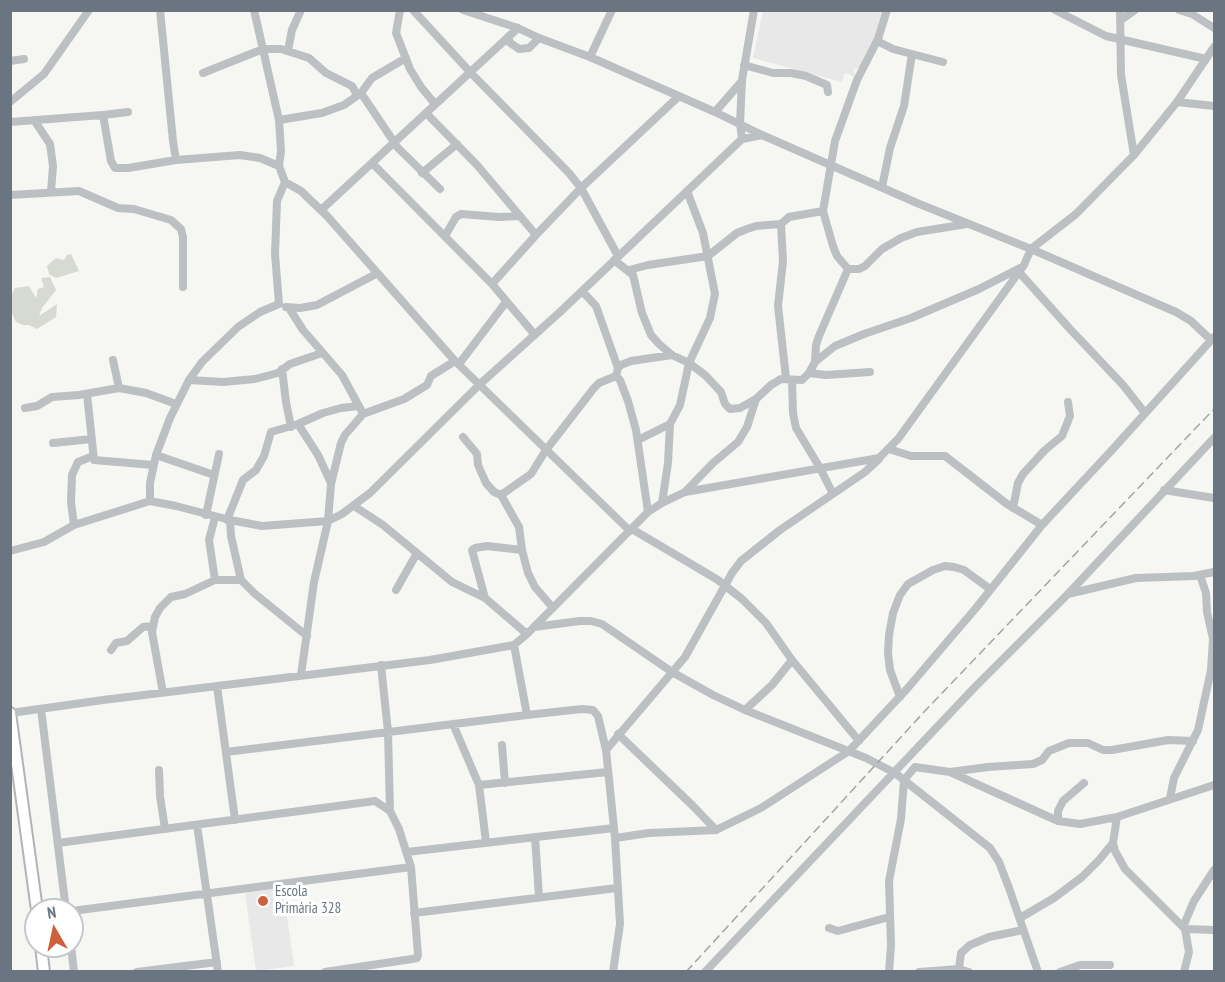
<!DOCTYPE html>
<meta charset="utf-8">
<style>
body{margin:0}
#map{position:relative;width:1225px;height:982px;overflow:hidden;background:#f6f6f3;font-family:"PT Sans Narrow",sans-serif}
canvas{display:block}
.frame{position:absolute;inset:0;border:12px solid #697681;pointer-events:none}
.north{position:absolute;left:24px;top:898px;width:60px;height:60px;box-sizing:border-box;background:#fff;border:2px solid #c3c8cd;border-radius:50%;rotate:351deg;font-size:16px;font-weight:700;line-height:24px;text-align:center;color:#697681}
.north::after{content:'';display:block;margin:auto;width:21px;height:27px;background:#ce603c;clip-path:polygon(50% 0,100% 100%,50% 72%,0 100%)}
</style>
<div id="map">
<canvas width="1225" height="982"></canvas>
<div class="frame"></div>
<div class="north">N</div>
</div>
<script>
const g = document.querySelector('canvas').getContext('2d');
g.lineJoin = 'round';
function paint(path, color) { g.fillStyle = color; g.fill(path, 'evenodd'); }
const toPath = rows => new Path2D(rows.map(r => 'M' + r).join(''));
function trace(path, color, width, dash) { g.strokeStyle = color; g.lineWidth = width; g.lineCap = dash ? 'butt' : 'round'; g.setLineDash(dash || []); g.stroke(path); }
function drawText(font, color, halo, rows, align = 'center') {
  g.font = font + ' "PT Sans Narrow",sans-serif'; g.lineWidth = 6; g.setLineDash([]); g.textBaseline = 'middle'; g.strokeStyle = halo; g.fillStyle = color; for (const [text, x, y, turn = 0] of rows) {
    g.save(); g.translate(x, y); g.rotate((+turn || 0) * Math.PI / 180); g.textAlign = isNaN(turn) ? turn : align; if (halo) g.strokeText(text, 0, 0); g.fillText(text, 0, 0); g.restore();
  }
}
const built = toPath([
 [763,11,887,11,863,68,854,69,855,77,845,73,842,82,753,58],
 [283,888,294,966,256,971,245,893]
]);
const green = toPath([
 [71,254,79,271,56,278,49,274,47,266,56,258,64,260,67,255],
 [50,277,56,290,42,308,39,316,57,304,56,317,37,329,29,325,23,325,16,322,11,311,12,294,15,288,29,286,36,298,38,289,44,287,41,278]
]);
const minor = toPath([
 [160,10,173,141,176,160],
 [400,10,396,33,410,69,421,87,435,104],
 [413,10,471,73,569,173,581,188,618,256],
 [463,10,518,28,539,38,590,57,715,112,762,135,917,203,1031,249,1176,312,1191,321,1211,340],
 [887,10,878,39,857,80,835,141,823,211,833,246,837,256,848,269,859,269,865,266,882,249,901,238,917,232,967,224],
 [1055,10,1106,36,1206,59],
 [1120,10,1121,75,1134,155],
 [1179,10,1192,14,1214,28],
 [1121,20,1135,10],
 [509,36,509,42,519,49,529,48,539,38],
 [877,41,893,49,912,54],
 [288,50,292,30,301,10],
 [590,57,612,10],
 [10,61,24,59],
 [744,65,773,73,791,73,806,76,827,85,828,92],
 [203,73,263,49,281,49,309,58,326,73,352,86,357,95],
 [361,93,398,148,440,189],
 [10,102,44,74,89,10],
 [1177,102,1214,106],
 [715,112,742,81],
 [426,113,477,165,536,235],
 [103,115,128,112],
 [34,120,50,144,53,166,51,192],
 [279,120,322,113,344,105,361,93,372,78,406,58],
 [10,122,103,115,111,161,115,168,128,168,176,160,240,155,260,158,279,166],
 [742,139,740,124,742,80,754,10],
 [373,164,492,284,535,335],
 [422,173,457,144],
 [285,182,301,191,327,216,455,361,630,531],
 [882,187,890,148,904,106,912,54,943,62],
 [10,195,79,191,118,208,134,209,171,220,181,229,183,237,183,287],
 [321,210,518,28],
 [781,224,783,261,778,306,786,378],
 [445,236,456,217,461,214,499,217,520,216],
 [614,260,633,275,642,313,651,335,659,344,672,355,689,363,705,375,721,392,725,404,730,409,740,408,756,399],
 [629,270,648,265,708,256,737,233,747,229,756,226,781,224,789,217,823,211],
 [1018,271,1070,329,1123,385,1145,413],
 [492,284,536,235,581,188,678,97],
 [582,291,596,306,618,368],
 [286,307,300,308,317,305,376,274],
 [289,308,303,330,342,375,361,410],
 [113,360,119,388],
 [815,362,816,345,819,336,848,269],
 [459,364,506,302],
 [282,369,286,402,291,427],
 [809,373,826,375,870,372],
 [616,376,620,380,628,401,636,430,648,512],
 [189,380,223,382,255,379,278,373,290,364,322,353],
 [792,380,793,413,796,428,820,468,833,494],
 [87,394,94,460,153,465],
 [25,408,37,406,52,397,79,395,119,388,146,393,176,404],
 [298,424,318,455,331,483],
 [463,437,477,454,478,465,486,483,494,492,501,495,519,527,522,550,528,573,535,587,553,608],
 [638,440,670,424],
 [53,443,92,439],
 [889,449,911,456,945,456,1007,504,1042,525],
 [546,450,594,388,599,383,616,376,618,368,621,365,631,361,672,355],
 [156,455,214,475],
 [1164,490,1214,498],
 [685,492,713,463,738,442,747,427,756,399,771,385,781,379,802,380,809,373,815,362,835,346,864,334,911,318,979,289,1020,268],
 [501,495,531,474,546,450],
 [150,501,150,483,156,455,170,418,189,380,202,362,238,327,260,312,279,304,275,254,277,201,285,182,279,166,281,151,279,120,254,10],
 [662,503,668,463,670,424,680,405,689,363,710,318,715,294,703,233,687,191],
 [354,506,383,525,452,582,485,598,527,634],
 [1013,508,1018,483,1023,474,1045,450,1062,436,1070,416,1068,402],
 [206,515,219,454],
 [215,517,209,540,215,580],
 [227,520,243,480,256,470,264,456,271,432,298,424,323,413,341,408,358,406],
 [230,520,231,536,241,580,254,593,307,636],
 [74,525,71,502,72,475,78,462,93,456],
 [632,529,718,580,742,599,766,623,792,660,859,741],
 [10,551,44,542,74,525,150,501,176,506,230,520,262,526,328,521,342,514,370,493,479,385,560,312,742,139,762,135],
 [396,590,417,553],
 [1068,594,1136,578,1194,576,1214,572],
 [485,598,472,550,475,548,487,546,522,550],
 [534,627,580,621,591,621,602,624,672,672,713,695,745,710,866,758,895,773,990,848,999,862,1009,888,1038,972],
 [514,645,527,715],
 [111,650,116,643,127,641,143,627,153,626],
 [301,675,314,582,328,521,331,484,341,443,345,435,363,414,404,399,427,385,431,376,455,361],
 [217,686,235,820],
 [163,693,152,632,155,617,160,608,171,597,185,594,215,580,241,580],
 [900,697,890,670,888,653,889,635,893,613,900,595,908,584,933,570,945,566,954,567,964,570,990,589],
 [41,709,66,910],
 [745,710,772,685,792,660],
 [11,713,103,700,430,660,514,645,527,634,648,512,662,503,685,492,879,458,898,439,1024,265,1031,249,1076,214,1134,155,1177,102,1214,47],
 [453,724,479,785,486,842],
 [618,734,693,806,716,830],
 [502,745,505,783],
 [606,750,685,657,732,573,741,561,780,530,865,472,879,459],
 [226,752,527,715,582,709,593,710,598,716,606,750,615,838,620,924,613,972],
 [159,770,160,796,165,829],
 [950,772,988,767,1033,764,1042,760,1049,751,1069,743,1088,743,1103,750,1112,750,1168,740,1193,741],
 [479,785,608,772],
 [1170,798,1174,778,1198,730,1211,670,1213,639,1207,612,1206,593,1200,575],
 [1058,821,1058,811,1063,801,1084,783],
 [197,825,218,972],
 [535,837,539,897],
 [615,838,649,833,716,830,761,808,849,751,906,690,976,608,1042,525,1112,450,1214,337],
 [58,843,375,801,390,811],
 [1113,843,1115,851,1125,869,1185,929,1189,952,1184,972],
 [407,852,614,828],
 [72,911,411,867],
 [414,913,617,888],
 [1020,918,1054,898,1082,877,1099,860,1113,843,1117,817],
 [1183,927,1194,901,1214,870],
 [829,928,838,931,889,917],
 [1185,929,1214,930],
 [71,946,74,972],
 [959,969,961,953,970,945,989,937,1023,930],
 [137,972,217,962],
 [325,972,412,959,417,958,418,955,411,867,399,829,390,811,388,732,381,665],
 [705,972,974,688,1068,594,1214,438],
 [889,972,891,945,889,881,901,819,904,780,915,767,950,772,1058,821,1080,824,1117,817,1214,785],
 [919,972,959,969,969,972],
 [1060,972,1080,965,1110,965]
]);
const major = toPath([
 [10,713,37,910],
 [41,946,44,972]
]);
const rail = toPath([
 [686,972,923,713,1214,409]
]);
const markers = [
 [263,901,6,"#ce603c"]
];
const poiNames = [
 ["Escola",275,892],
 ["Primária 328",275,909]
];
paint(built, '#e7e8e7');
paint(green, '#d6dad3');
trace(major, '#b0b4b7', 14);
trace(minor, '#bcc0c3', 8);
trace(major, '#fff', 10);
trace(rail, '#9ea4a9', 1.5, [9, 4.5]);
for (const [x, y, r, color] of markers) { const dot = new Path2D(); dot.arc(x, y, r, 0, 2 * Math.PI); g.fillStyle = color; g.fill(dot); trace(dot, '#fff', 2); }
drawText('15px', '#697681', '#fff', poiNames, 'left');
</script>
